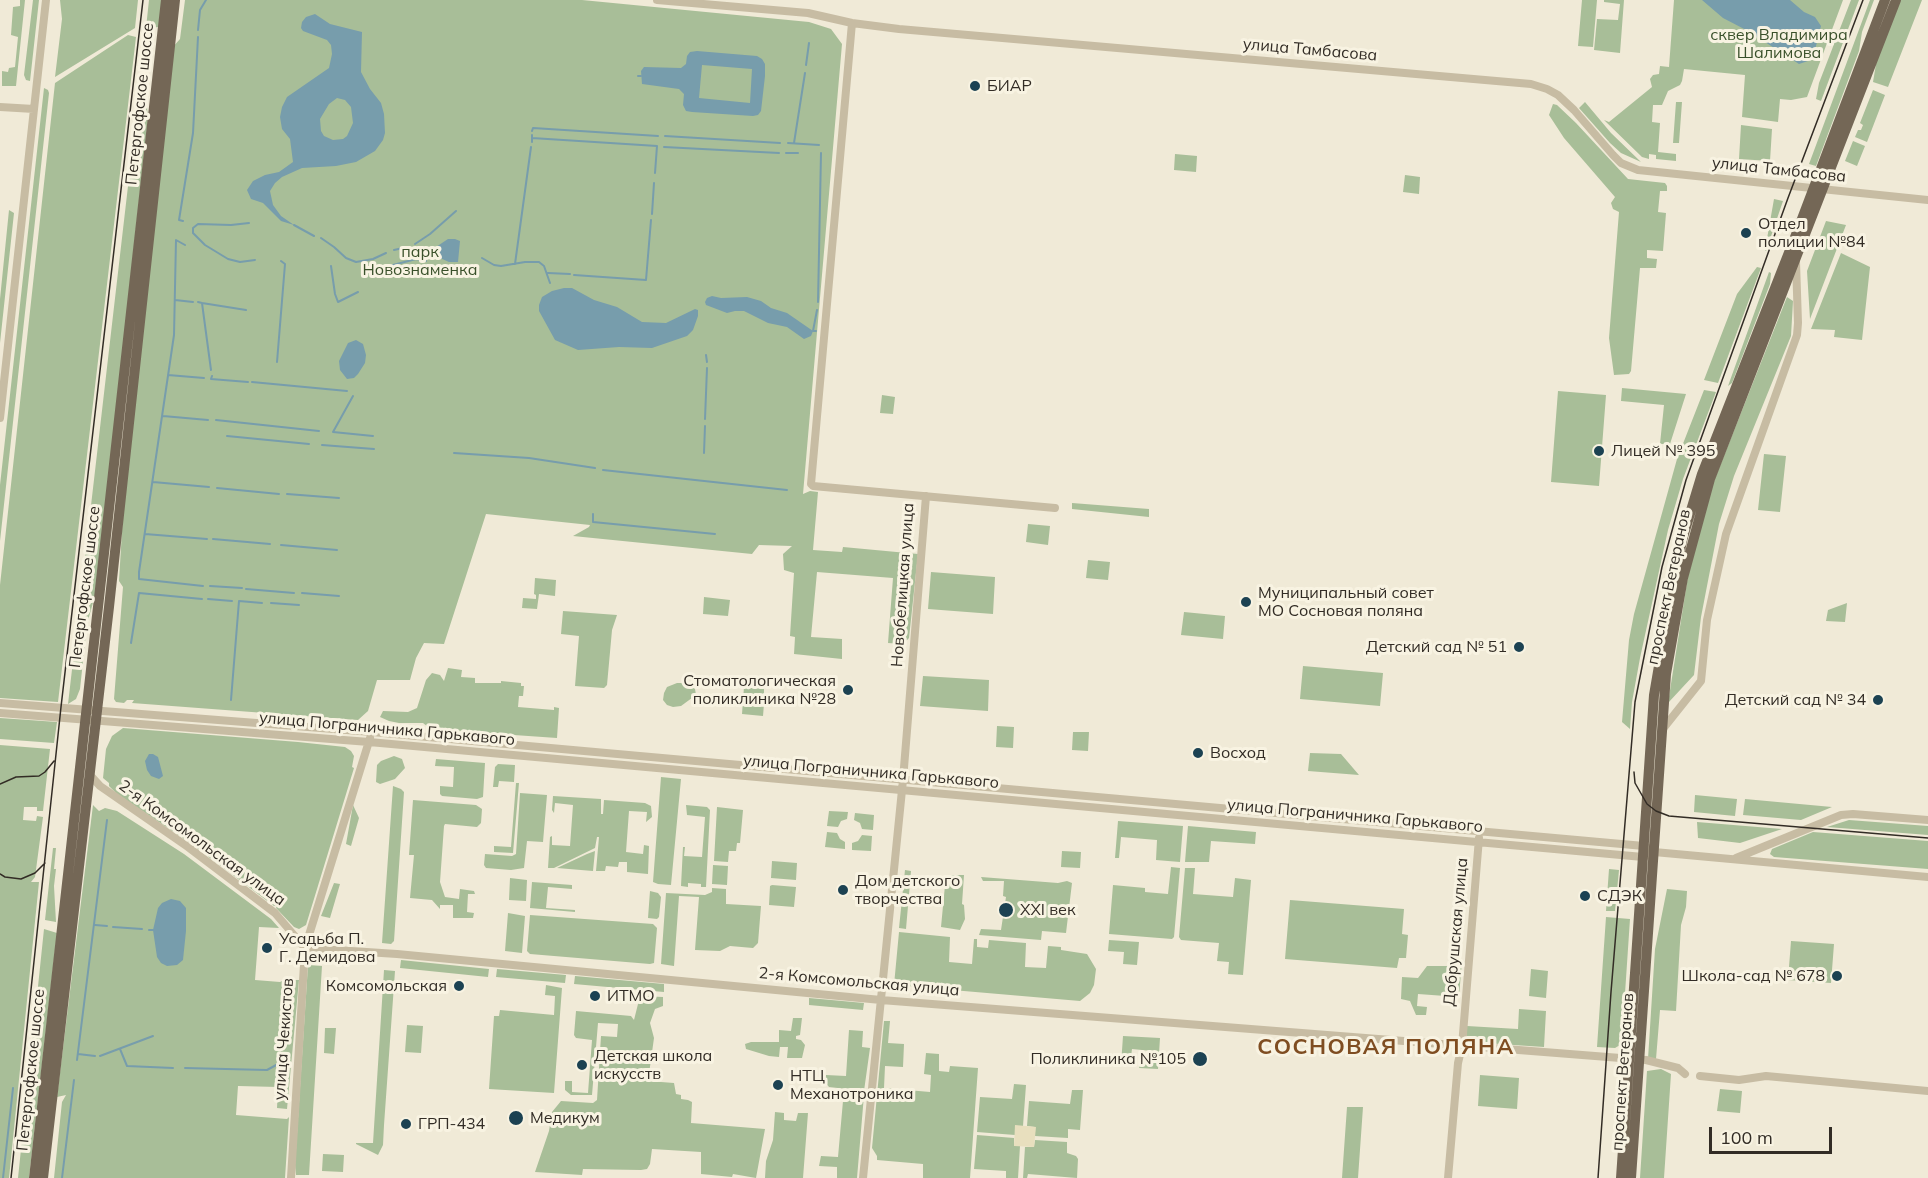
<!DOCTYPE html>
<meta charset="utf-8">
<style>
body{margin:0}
#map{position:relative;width:1928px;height:1178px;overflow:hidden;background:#f0ead7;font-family:Mulish,sans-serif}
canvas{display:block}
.scale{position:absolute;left:1709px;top:1127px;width:123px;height:27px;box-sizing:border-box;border:3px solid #322c25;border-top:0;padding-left:8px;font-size:18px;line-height:21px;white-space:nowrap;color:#322c25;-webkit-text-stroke:4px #f8f3e2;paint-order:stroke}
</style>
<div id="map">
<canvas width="1928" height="1178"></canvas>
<div class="scale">100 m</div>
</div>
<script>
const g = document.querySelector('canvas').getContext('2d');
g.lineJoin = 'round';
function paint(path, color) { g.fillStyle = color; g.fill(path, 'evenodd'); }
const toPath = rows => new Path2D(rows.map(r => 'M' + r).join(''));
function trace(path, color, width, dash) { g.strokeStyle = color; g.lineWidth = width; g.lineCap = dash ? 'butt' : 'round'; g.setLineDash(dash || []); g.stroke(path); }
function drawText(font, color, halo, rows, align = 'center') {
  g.font = font + ' Mulish,sans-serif'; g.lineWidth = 6; g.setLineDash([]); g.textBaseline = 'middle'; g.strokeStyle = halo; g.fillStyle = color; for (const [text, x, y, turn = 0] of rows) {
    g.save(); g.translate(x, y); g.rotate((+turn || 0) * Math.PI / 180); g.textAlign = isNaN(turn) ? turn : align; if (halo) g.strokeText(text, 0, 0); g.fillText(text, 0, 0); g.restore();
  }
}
const green = toPath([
 [20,0,25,0,16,86,2,86,2,71,8,72,9,68,15,67,18,37,11,35,13,7,20,6],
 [33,0,39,0,30,81,26,80,24,75],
 [60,0,138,0,135,28,55,77,62,19],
 [149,0,162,0,159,27,146,28],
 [185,0,582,0,809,22,831,29,842,44,803,494,810,491,818,492,813,550,842,552,843,547,918,554,909,638,903,644,888,643,893,578,817,572,811,637,842,639,842,659,794,654,795,637,790,636,794,573,784,570,783,554,792,546,759,545,752,554,573,536,589,527,590,525,486,514,444,644,424,643,416,658,410,680,377,680,368,711,358,720,132,703,134,700,127,700,124,703,116,702,114,699,123,587,119,581,123,514,172,48,180,39],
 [1582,0,1597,0,1593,47,1578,46],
 [1604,0,1624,0,1620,53,1594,50,1597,19,1618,20,1620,4,1604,2],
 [1674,0,1843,0,1807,97,1791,100,1780,99,1778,122,1742,117,1745,75,1684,69,1682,81,1680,85,1668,91,1662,105,1653,105,1652,122,1660,123,1658,152,1676,154,1676,161,1656,159,1656,155,1649,154,1649,159,1642,157,1604,120,1609,122,1652,87,1650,79,1653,75,1659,74,1660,66,1669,67],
 [1851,0,1859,0,1821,101,1816,99,1819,83],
 [1870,0,1874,0,1862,32,1859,51,1816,166,1809,164],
 [1899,0,1922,0,1888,87,1873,82,1877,58],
 [128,35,136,37,58,702,0,698,0,585,55,83],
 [44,88,48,90,49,93,0,541,0,485],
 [1873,90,1885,95,1867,142,1855,137,1858,130,1861,130,1863,125,1860,123],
 [141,96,146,96,148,119,96,592,87,624,80,689,76,699,68,704,136,117,139,117],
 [1585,102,1611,133,1641,162,1621,153,1610,143,1579,108],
 [1676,102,1682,102,1679,143,1673,143],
 [1553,104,1557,105,1576,123,1628,179,1665,183,1667,186,1667,191,1660,191,1658,212,1666,213,1663,251,1647,250,1647,258,1657,259,1656,268,1640,268,1631,371,1629,374,1614,375,1609,338,1619,212,1613,209,1611,203,1615,197,1564,138,1549,115],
 [1741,125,1772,129,1770,161,1739,159],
 [1853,141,1865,146,1857,166,1845,161],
 [1175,154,1197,156,1196,172,1174,170],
 [1405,175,1420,177,1419,194,1403,192],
 [1774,199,1783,201,1766,251,1765,250],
 [9,210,14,213,0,343,0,299],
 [1826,221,1846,225,1810,319,1807,271],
 [1841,253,1870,267,1862,340,1834,337,1835,330,1811,329],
 [1757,267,1761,268,1718,383,1704,380,1737,294],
 [1769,272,1771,273,1770,284,1732,383,1728,386],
 [1787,297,1793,301,1791,336,1734,476,1719,524,1701,617,1694,675,1668,703,1688,576,1712,486],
 [1622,388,1686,394,1670,444,1660,444,1664,405,1621,401],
 [1704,390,1716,392,1683,479,1668,530,1640,658,1632,702,1630,729,1622,722,1629,640,1634,614,1677,459],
 [1558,391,1606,395,1599,486,1551,482],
 [882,395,895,397,893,414,880,413],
 [1764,454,1786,456,1780,512,1758,510],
 [1072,503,1149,509,1149,517,1072,509],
 [1028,524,1050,526,1048,545,1026,542],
 [1088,560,1110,562,1108,580,1086,578],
 [931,572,995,577,993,614,928,609],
 [535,578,556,580,555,596,539,594,537,609,522,608,523,598,536,599,536,595,534,594],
 [704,597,730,600,728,616,703,614],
 [1847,603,1845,622,1826,621,1828,610],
 [563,611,617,615,612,630,607,685,604,688,575,686,579,636,561,634],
 [1184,612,1225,616,1223,639,1181,635],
 [1303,666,1383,673,1380,706,1300,699],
 [448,668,462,670,461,677,475,678,475,683,501,683,501,681,521,683,521,686,524,686,523,696,519,696,518,707,554,710,554,707,559,708,557,738,471,732,428,727,423,723,399,723,389,721,380,717,383,711,408,712,417,708,426,680,432,673,440,675,444,681],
 [923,676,989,680,988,711,920,706],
 [677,683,688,683,695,689,696,695,681,706,673,707,667,705,663,700,664,693,667,687],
 [744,687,764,688,764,700,769,700,769,695,780,696,779,705,764,704,763,716,742,714],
 [0,718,57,722,54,743,0,739],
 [997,726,1014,727,1013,748,996,747],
 [123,728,298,742,345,747,351,751,354,756,352,767,354,768,306,925,299,929,294,927,276,908,277,906,274,906,190,843,117,794,109,786,109,783,103,778,106,749,112,736],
 [1073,732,1089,732,1088,751,1072,750],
 [0,745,50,749,43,811,37,811,37,807,24,807,23,820,36,821,37,816,43,817,35,877,31,882,39,882,9,1178,0,1178],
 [1310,753,1341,754,1359,775,1308,771],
 [394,756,402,759,405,768,395,779,380,784,376,782,377,765,381,761],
 [436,759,485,763,483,797,477,799,442,796,440,794,440,786,453,787,454,767,435,766],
 [498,764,515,765,514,782,499,781,498,787,493,787,495,767],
 [661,777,681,779,671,885,658,884,653,882],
 [516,783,519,783,513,853,494,852,494,846,511,847],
 [393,786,401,789,404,792,394,941,391,944,382,943],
 [520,793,547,795,543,842,527,841,524,868,511,870,486,868,484,865,485,854,512,856,516,854],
 [1695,795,1737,799,1735,816,1694,812],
 [553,796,601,799,601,814,603,814,604,800,645,803,651,806,652,817,646,822,647,812,629,811,626,852,643,854,644,845,649,846,648,874,627,872,627,862,619,862,618,867,606,866,605,871,596,871,599,837,597,837,595,848,554,868,548,868,550,837,552,836,552,845,570,846,573,805,555,803,554,813,552,810],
 [1745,799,1832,807,1801,820,1743,815],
 [413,800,476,805,482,809,481,823,477,827,445,824,444,826,440,882,445,897,459,899,460,889,474,891,475,894,468,894,467,912,474,913,473,918,453,918,453,905,440,905,440,909,432,900,410,898,414,855,409,855],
 [93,805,99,811,105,808,117,811,184,854,271,919,279,928,259,927,255,980,280,982,284,980,299,980,287,1109,277,1108,278,1087,238,1086,236,1115,287,1119,289,1117,285,1178,54,1178,62,1102,66,1095,57,1097],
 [353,805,359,818,351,846,346,844],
 [686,805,707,807,710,810,706,887,701,887,701,884,688,883,688,887,681,886,683,847,685,847,684,856,702,857,705,817,687,815],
 [717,807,743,810,740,843,737,843,736,851,729,851,728,862,714,861],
 [829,811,848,812,847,819,841,821,838,827,827,826],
 [855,813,874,815,873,830,862,829,860,823,854,820],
 [1849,820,1928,826,1928,835,1827,827],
 [1118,821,1183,826,1180,862,1156,860,1157,840,1121,837,1119,858,1115,858],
 [1697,822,1782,829,1740,843,1698,838],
 [1188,826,1256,832,1255,844,1211,841,1209,862,1185,862],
 [827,832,837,833,840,839,845,842,845,849,825,847],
 [1813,832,1928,841,1928,869,1774,857,1770,854,1772,849],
 [862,835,872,836,871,851,852,850,852,843,858,841],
 [53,848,56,848,54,869,56,869,54,886,56,922,45,920],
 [595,851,593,871,557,868,587,854],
 [1062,851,1081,852,1080,868,1061,867],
 [772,861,797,863,796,880,771,878],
 [713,865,728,866,727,885,712,884],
 [1171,867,1180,868,1174,937,1172,939,1109,934,1113,885,1145,888,1145,892,1168,894],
 [1185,868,1195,868,1193,894,1233,897,1235,878,1251,880,1243,975,1228,974,1229,962,1217,961,1219,943,1181,940,1179,937],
 [1609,869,1619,870,1615,911,1606,911],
 [905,870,911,871,906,929,899,928],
 [946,875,964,875,962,904,964,905,965,919,960,930,941,927],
 [981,877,1058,883,1067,881,1072,883,1066,933,1042,931,1041,940,979,935,981,929,1001,930,1006,897,1003,896,1004,881,983,881],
 [510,878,527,880,526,901,509,900],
 [532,882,572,885,572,889,548,887,546,908,575,910,575,912,530,908],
 [334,883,340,884,330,918,321,916],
 [772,885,796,887,794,907,769,905,770,886],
 [712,888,726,889,726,904,761,906,758,943,753,948,730,946,720,951,695,950,699,897,679,896,674,966,661,964,666,893,705,895,712,892],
 [1667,889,1687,891,1686,907,1681,925,1676,1011,1660,1010,1656,1059,1648,1059,1655,949],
 [650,891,658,893,661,897,659,917,657,919,648,918],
 [1290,900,1404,909,1402,934,1408,935,1406,958,1399,958,1397,968,1285,959],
 [508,913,525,916,522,953,505,951],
 [530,915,653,924,657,928,654,963,650,964,530,954,527,951],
 [1606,917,1630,919,1622,1038,1620,1045,1615,1048,1597,1047],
 [44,929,57,933,29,1178,18,1178],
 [899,932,950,937,949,962,972,964,974,939,977,939,977,947,988,948,989,940,1026,943,1025,967,1046,968,1048,946,1061,947,1061,950,1087,954,1096,969,1094,985,1090,993,1080,1001,894,985],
 [1109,940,1139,942,1137,965,1123,964,1124,952,1108,951],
 [1791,941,1834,944,1831,983,1788,980],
 [1452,959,1462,960,1459,997,1418,994,1417,1006,1427,1007,1426,1015,1416,1015,1410,1001,1401,999,1402,977,1418,978,1427,966,1447,966,1452,964],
 [401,960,489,969,488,977,400,968],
 [308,965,322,966,309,1175,296,1175,295,1165],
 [497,969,566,975,565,983,496,977],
 [1531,969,1548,971,1546,998,1529,996],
 [384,970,395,971,384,1125,383,1145,378,1155,356,1144,356,1143,373,1143],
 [575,976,664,984,664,992,574,984],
 [546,985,562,988,554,1093,489,1089,494,1016,499,1016,500,1010,554,1015,555,996,545,995],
 [640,996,663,997,663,1006,655,1009,650,1023,654,1038,648,1081,674,1083,676,1094,681,1095,681,1099,688,1100,692,1102,691,1123,765,1129,756,1178,733,1174,732,1177,701,1174,701,1152,652,1149,650,1164,647,1169,641,1170,583,1169,582,1175,535,1172,549,1131,552,1112,561,1101,593,1103,597,1100,601,1036,617,1037,618,1024,598,1023,592,1095,571,1095,565,1090,565,1081,572,1081,572,1092,588,1093,592,1040,576,1038,574,1035,576,1011,631,1016,634,1020],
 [809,998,864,1003,863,1010,809,1005],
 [1519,1009,1546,1011,1544,1047,1469,1042,1466,1040,1467,1026,1518,1029],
 [793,1018,802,1018,800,1035,796,1036,796,1039,801,1040,805,1045,802,1058,787,1058,788,1047,780,1047,779,1057,769,1056,746,1049,745,1044,751,1042,779,1042,779,1030,791,1031],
 [884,1021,890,1021,888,1043,904,1044,903,1067,885,1066,884,1088,930,1092,931,1075,924,1074,926,1053,939,1054,939,1071,949,1072,950,1066,978,1068,970,1178,923,1178,923,1164,877,1160,877,1156,872,1148],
 [407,1025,423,1026,421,1053,405,1052],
 [325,1028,336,1028,334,1054,324,1053],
 [849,1030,863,1031,862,1047,870,1048,864,1091,829,1087,825,1082,826,1075,846,1076],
 [1123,1036,1160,1038,1158,1069,1139,1068,1140,1064,1151,1065,1152,1051,1132,1049,1130,1065,1121,1065],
 [1661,1069,1671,1074,1664,1178,1640,1178,1647,1071],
 [1480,1075,1519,1078,1517,1109,1478,1106],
 [1014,1084,1026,1085,1023,1126,1015,1126,1015,1135,977,1132,980,1097,1012,1099],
 [1720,1089,1742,1091,1740,1113,1717,1111],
 [1072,1090,1083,1090,1080,1130,1068,1129,1068,1138,1035,1136,1035,1127,1027,1126,1029,1101,1070,1104],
 [825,1091,864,1095,857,1178,837,1178,837,1167,819,1166,821,1156,838,1157,843,1101,823,1098,822,1094],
 [1347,1107,1363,1107,1358,1178,1342,1178],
 [775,1112,784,1113,784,1120,796,1121,798,1113,808,1113,803,1178,765,1178,766,1161,773,1140],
 [977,1135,1014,1138,1014,1146,1020,1146,1018,1178,1006,1178,1006,1171,974,1169],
 [1035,1140,1067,1142,1067,1153,1076,1156,1078,1159,1077,1178,1028,1174,1027,1178,1023,1178,1025,1147,1034,1147],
 [323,1154,344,1155,343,1172,322,1171]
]);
const plaza = toPath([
 [1015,1125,1036,1127,1034,1147,1014,1146]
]);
const water = toPath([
 [1702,0,1790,0,1804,12,1815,17,1821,26,1814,54,1808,61,1799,64,1748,31,1723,18],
 [315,14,330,24,362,32,361,72,370,89,381,103,384,114,385,133,383,140,375,151,356,162,336,166,302,168,282,177,275,183,270,191,273,205,281,216,294,225,281,221,263,203,251,199,247,190,253,181,265,175,279,172,293,162,290,139,282,129,280,117,282,107,287,97,329,68,332,54,331,45,327,40,303,31,301,28,302,22,306,17],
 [337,98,345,100,351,107,353,123,347,136,343,139,333,140,324,136,321,131,320,119,329,104],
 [697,51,757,56,762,59,765,64,765,76,761,111,758,115,753,116,692,112,686,111,683,105,684,94,679,89,642,84,641,71,644,67,681,68,686,64,687,56,690,52],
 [702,65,752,69,750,103,699,98],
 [448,239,455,239,460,241,458,262,449,262,431,254,436,247],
 [564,288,572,288,594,300,617,307,642,322,666,323,695,309,698,310,698,316,693,330,687,336,652,348,619,347,578,350,555,340,539,311,539,305,542,297,552,291],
 [712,296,721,298,747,297,761,301,771,308,787,313,813,331,811,336,804,339,787,327,768,323,744,311,735,311,727,313,706,305,705,302,707,298],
 [356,340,363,344,366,355,365,363,358,374,354,378,347,379,340,370,339,361,348,343],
 [149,754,153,754,158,757,163,776,159,779,151,776,147,770,145,761],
 [171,899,180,901,186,908,186,931,183,960,177,965,167,966,161,963,157,957,153,930,158,908,162,903]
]);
const stream = toPath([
 [198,30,200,10,206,0],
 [806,65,809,43],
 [638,76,641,76],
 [532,131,533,128,658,136],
 [665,136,780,143],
 [532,138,657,146,655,173],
 [532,142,532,135],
 [788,143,819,145],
 [794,143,805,73],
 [664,147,779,153],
 [786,153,798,153],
 [652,214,654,183],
 [183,221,179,220,193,133,198,37],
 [249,223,231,225,198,224,193,228,193,233,205,245,228,259,240,262,255,260],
 [294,225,314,236],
 [321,238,334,247,346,258,356,262,373,259,386,253],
 [415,244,430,234,456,211],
 [185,245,176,240,174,335,139,572,139,579,203,586],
 [394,250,403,248],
 [482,258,494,265,501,266,525,262,539,262,544,266,550,283],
 [515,264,531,147],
 [393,265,416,259,426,261],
 [331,266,335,294,338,302,358,292],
 [548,273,570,274],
 [574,275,646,280,651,220],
 [175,300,193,302],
 [198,302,202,303,211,370],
 [818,302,821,153],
 [202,303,246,310],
 [816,331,813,331,817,310],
 [706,355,707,362],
 [277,362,285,264,281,261],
 [168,375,204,378],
 [212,376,211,379,248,382],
 [252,382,347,391],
 [353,396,333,432,373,436],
 [163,416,208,420],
 [705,419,707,368],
 [216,420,319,431],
 [227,436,309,444],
 [322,445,374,449],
 [454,453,529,458,595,468],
 [704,453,705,426],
 [603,470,787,490],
 [153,482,209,487],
 [217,488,279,494],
 [287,494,339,498],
 [593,514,593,522,715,534],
 [145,534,207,539],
 [213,539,270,544],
 [281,545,337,550],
 [210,586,242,588],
 [246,589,294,593],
 [302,593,339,596],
 [208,599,232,601],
 [271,603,299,605],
 [131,643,139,593,202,599],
 [231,700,239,601,262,603],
 [95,925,107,926],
 [113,927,142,929],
 [149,930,153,930],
 [120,1049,127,1066,173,1068],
 [78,1054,95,1056],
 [100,1056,153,1036],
 [77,1060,107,820],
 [185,1068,267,1070,278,1064],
 [3,1178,13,1088],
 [62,1178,74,1080]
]);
const minor = toPath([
 [657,0,808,13,852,23,899,29,1531,84,1547,89,1558,95,1574,110,1613,155,1621,163,1638,170,1928,200],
 [852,23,811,484,813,486,1055,508],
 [0,107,34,109],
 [0,418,46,0],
 [0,703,372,732,1644,846,1654,852,1928,877],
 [0,713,369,742,1643,857,1648,855],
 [1662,730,1701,681,1707,620,1726,534,1797,335,1798,323,1796,262],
 [90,775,100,786,188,847,275,913,305,948,397,954,881,1000,1646,1060,1678,1068,1685,1074],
 [1736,858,1841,815,1853,814,1928,820],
 [1700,1076,1739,1080,1766,1076,1928,1091],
 [291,1178,305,948,370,738],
 [863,1178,903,780,926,496],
 [1448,1178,1458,1063,1462,1046,1479,838]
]);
const major = toPath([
 [34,1178,166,0],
 [43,1178,109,607,175,0],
 [1621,1178,1654,695,1674,578,1683,537,1702,474,1797,232,1885,0],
 [1631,1178,1666,674,1683,578,1710,479,1896,0]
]);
const tram = toPath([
 [1634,772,1635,783,1647,804,1656,811,1669,816,1928,838],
 [0,784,16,777,39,776,45,772,54,761],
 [0,874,5,877,21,879,35,873,45,863],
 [11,1178,61,707,143,0],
 [1598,1178,1611,992,1635,702,1662,567,1686,480,1788,198,1863,0]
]);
const markers = [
 [975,86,6,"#1c4252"],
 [1746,233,6,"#1c4252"],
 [1599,451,6,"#1c4252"],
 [1246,602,6,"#1c4252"],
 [1519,647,6,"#1c4252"],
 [848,690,6,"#1c4252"],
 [1878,700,6,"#1c4252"],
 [1198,753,6,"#1c4252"],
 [843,890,6,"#1c4252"],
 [1585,896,6,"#1c4252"],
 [1006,910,8,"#1c4252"],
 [267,948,6,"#1c4252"],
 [1837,976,6,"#1c4252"],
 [459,986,6,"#1c4252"],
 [595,996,6,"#1c4252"],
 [1200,1059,8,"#1c4252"],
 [582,1065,6,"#1c4252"],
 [778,1085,6,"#1c4252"],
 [516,1118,8,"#1c4252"],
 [406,1124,6,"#1c4252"]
];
const parkNames = [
 ["сквер Владимира",1779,35],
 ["Шалимова",1779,53],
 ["парк",420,252],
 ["Новознаменка",420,270]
];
const streetNames = [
 ["улица Тамбасова",1310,50,5],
 ["Петергофское шоссе",140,104,-84],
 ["улица Тамбасова",1779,170,6],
 ["Новобелицкая улица",903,585,-86],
 ["Петергофское шоссе",85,587,-83],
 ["проспект Ветеранов",1669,587,-78],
 ["улица Пограничника Гарькавого",387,729,5],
 ["улица Пограничника Гарькавого",871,772,5],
 ["улица Пограничника Гарькавого",1355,816,5],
 ["2-я Комсомольская улица",202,843,36],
 ["Добрушская улица",1456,932,-85],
 ["2-я Комсомольская улица",859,982,5],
 ["улица Чекистов",284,1039,-86],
 ["Петергофское шоссе",31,1070,-84],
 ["проспект Ветеранов",1623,1072,-86]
];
const poiNames = [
 ["БИАР",987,86],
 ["Отдел",1758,224],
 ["полиции №84",1758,242],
 ["Лицей № 395",1611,451],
 ["Муниципальный совет",1258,593],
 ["МО Сосновая поляна",1258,611],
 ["Детский сад № 51",1507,647,"right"],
 ["Стоматологическая",836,681,"right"],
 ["поликлиника №28",836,699,"right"],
 ["Детский сад № 34",1866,700,"right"],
 ["Восход",1210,753],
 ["Дом детского",855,881],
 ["творчества",855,899],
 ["СДЭК",1597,896],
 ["XXI век",1020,910],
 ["Усадьба П.",279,939],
 ["Г. Демидова",279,957],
 ["Школа-сад № 678",1825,976,"right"],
 ["Комсомольская",447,986,"right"],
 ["ИТМО",607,996],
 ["Детская школа",594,1056],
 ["искусств",594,1074],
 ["Поликлиника №105",1186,1059,"right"],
 ["НТЦ",790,1076],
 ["Механотроника",790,1094],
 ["Медикум",530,1118],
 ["ГРП-434",418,1124]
];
const districtNames = [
 ["СОСНОВАЯ ПОЛЯНА",1386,1047]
];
paint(green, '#a8be98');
paint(plaza, '#e8dfbe');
paint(water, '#779dac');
trace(stream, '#779dac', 2);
trace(minor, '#c7bca3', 8);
trace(major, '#746756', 10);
trace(tram, '#322c25', 1.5);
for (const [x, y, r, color] of markers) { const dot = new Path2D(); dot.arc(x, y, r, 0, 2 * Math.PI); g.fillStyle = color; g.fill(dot); trace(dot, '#f8f3e2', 2); }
drawText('16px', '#39502a', '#f8f3e2', parkNames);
drawText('16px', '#322c25', '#f8f3e2', streetNames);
drawText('16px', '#322c25', '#f8f3e2', poiNames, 'left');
g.letterSpacing = '1.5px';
drawText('bold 22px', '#7f4d21', '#f8f3e2', districtNames);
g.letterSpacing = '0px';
</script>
